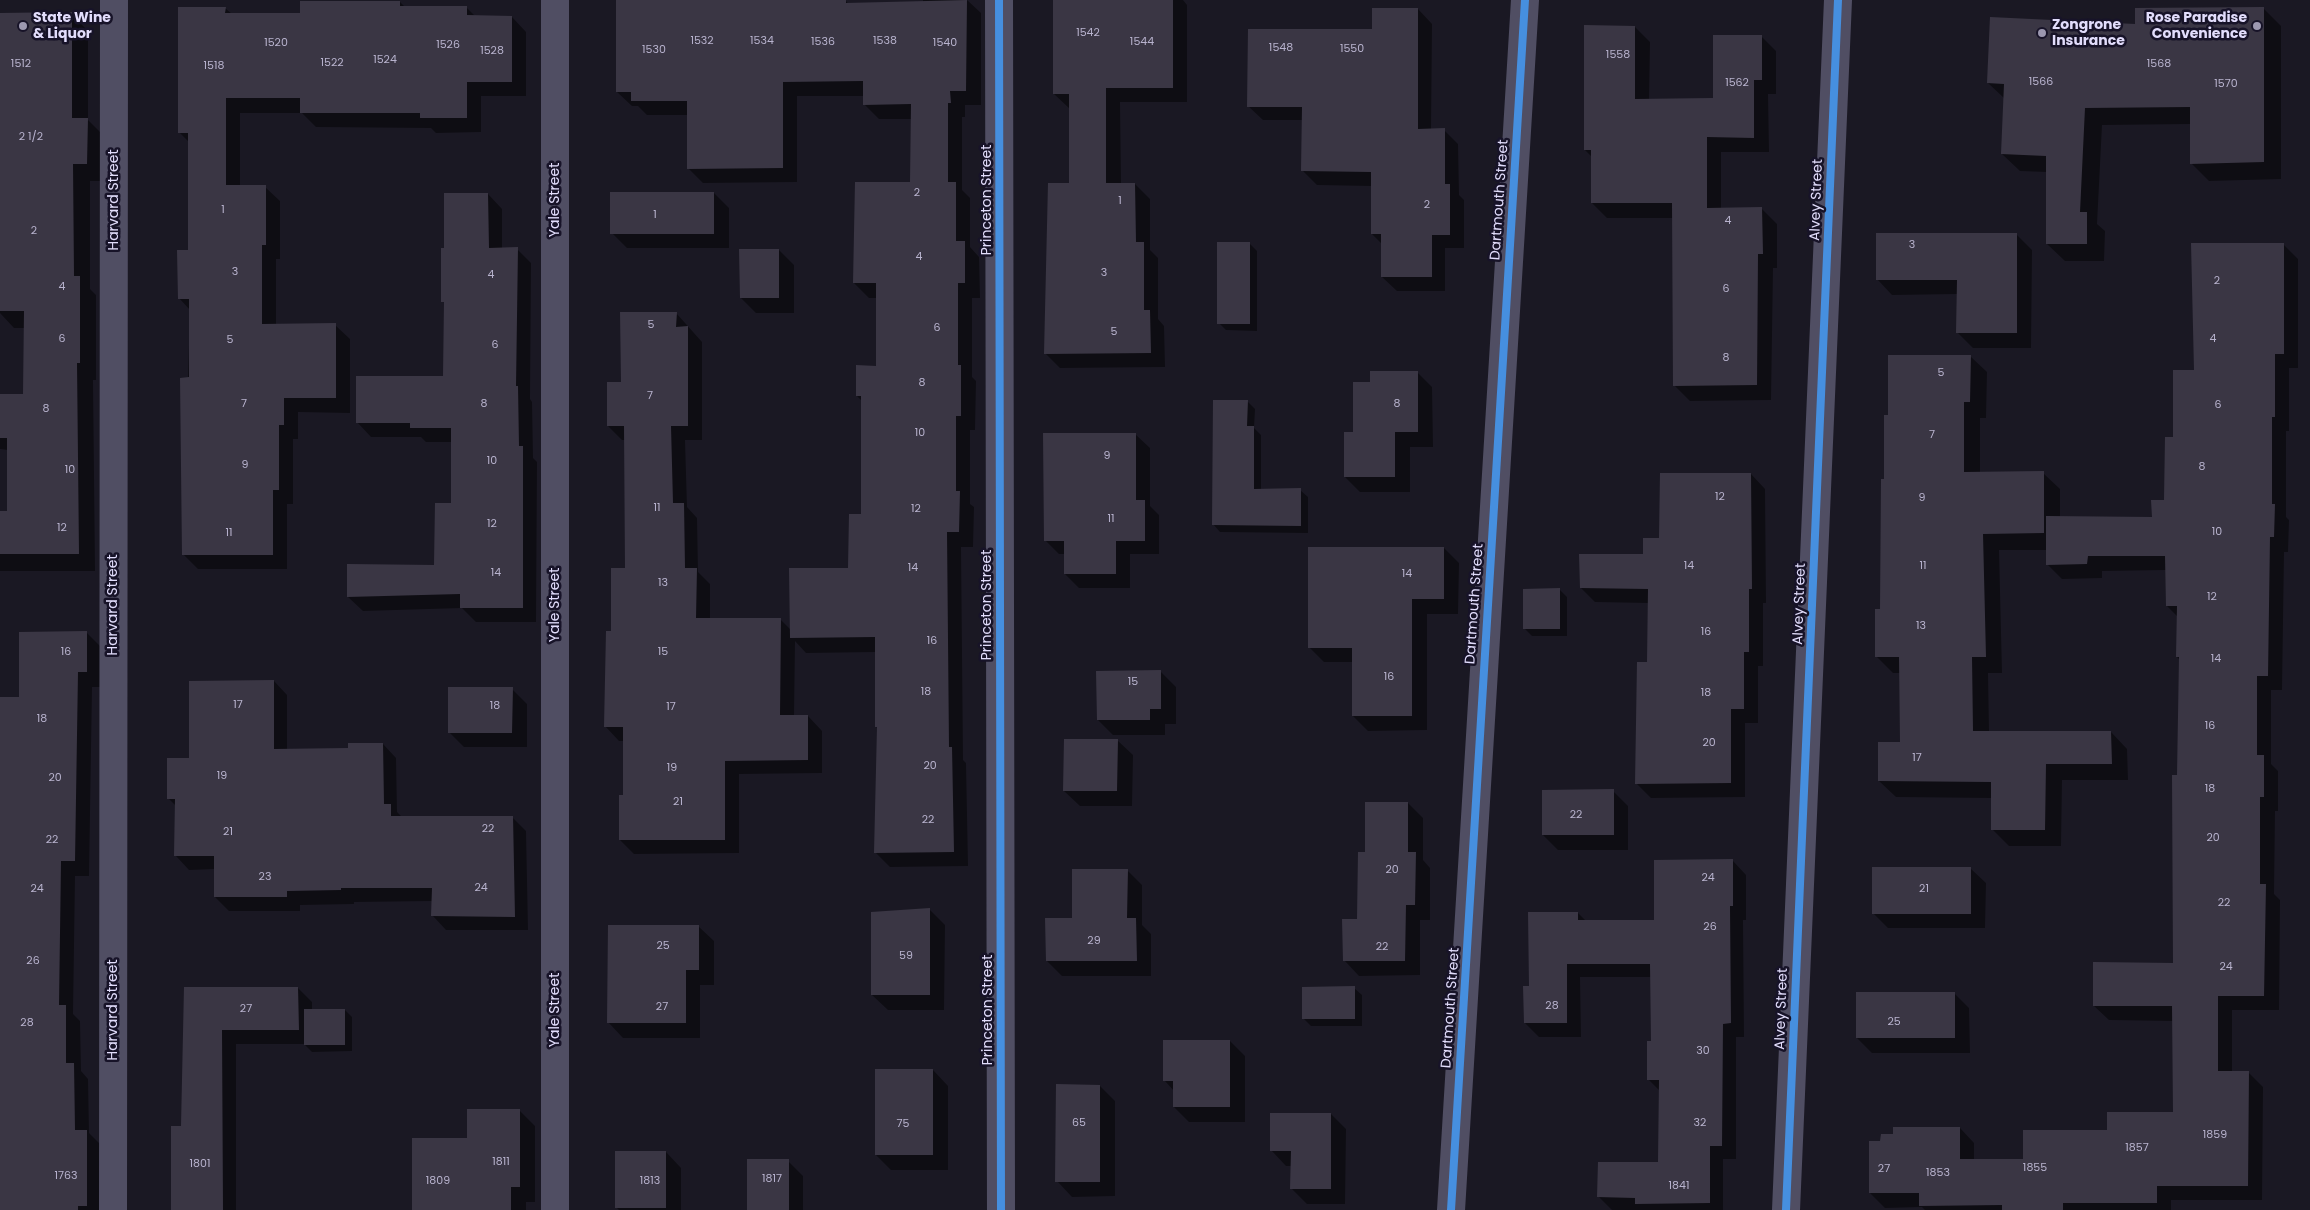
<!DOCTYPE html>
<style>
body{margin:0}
canvas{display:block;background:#1a1823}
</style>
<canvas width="2310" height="1210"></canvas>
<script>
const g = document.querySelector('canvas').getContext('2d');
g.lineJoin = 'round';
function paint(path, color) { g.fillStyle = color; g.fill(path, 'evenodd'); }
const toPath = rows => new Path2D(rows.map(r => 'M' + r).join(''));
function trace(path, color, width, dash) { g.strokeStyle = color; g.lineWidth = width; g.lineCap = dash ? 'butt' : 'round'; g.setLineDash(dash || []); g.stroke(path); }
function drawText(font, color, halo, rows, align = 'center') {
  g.font = font + ' Poppins,sans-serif'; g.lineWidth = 5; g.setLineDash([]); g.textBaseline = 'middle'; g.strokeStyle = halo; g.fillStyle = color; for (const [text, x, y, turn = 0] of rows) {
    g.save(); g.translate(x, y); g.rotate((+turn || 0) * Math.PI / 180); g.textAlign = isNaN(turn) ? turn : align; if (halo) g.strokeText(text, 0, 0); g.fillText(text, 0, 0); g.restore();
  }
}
const shadow = toPath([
 [617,0,787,0,846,1,849,5,923,4,923,0,967,0,981,13,981,105,965,105,965,117,962,117,962,190,970,198,970,247,979,257,980,298,972,298,972,377,976,381,975,430,970,430,970,504,974,507,973,547,961,547,963,760,966,763,968,866,890,867,875,852,878,728,876,727,876,652,806,653,795,641,794,716,808,716,822,731,822,773,739,774,739,853,634,854,620,840,624,797,624,741,619,741,605,726,612,632,626,570,625,440,622,440,608,426,622,383,677,314,702,342,702,440,685,440,687,507,697,518,698,572,710,584,710,619,780,619,791,630,849,569,862,515,862,401,857,396,877,367,877,298,869,298,854,283,911,183,912,119,879,119,864,104,864,96,797,96,797,182,703,183,688,168,689,115,647,115,638,106,632,106,617,92],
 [1054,0,1183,0,1187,5,1187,102,1120,102,1121,184,1135,184,1150,199,1150,250,1158,258,1158,319,1164,326,1165,367,1060,368,1045,353,1070,184,1070,109,1054,94],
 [400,2,405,7,466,7,476,17,512,17,526,32,526,96,481,96,481,132,436,133,431,128,316,127,302,113,240,113,240,187,265,187,280,201,280,259,276,259,276,325,335,325,350,339,350,413,298,412,298,439,293,439,293,504,287,504,287,569,198,569,183,554,190,310,179,298,189,251,189,142,179,132,225,8,232,14,301,14],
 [2263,8,2281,26,2281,179,2209,181,2191,163,2191,124,2102,125,2097,224,2105,231,2104,261,2065,261,2047,244,2047,172,2020,171,2002,154,2005,99,1988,83,2136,25],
 [1418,9,1432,24,1431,130,1444,130,1458,144,1459,195,1464,200,1464,248,1445,248,1445,291,1397,291,1382,277,1382,244,1372,234,1372,186,1317,185,1303,171,1303,120,1263,120,1248,106,1373,30],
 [0,14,71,14,88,31,88,120,104,136,104,181,90,181,90,289,96,295,96,380,93,380,95,571,0,571,0,512,8,512,8,450,0,449,0,395,25,395,25,328,14,328,0,313],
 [1635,27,1650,42,1649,100,1715,100,1761,36,1776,51,1776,94,1768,94,1769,152,1721,152,1721,209,1762,209,1777,224,1777,268,1773,268,1771,400,1690,401,1675,386,1673,218,1607,218,1592,203,1592,157,1585,150],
 [714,193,729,208,729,248,627,248,612,233],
 [488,194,502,209,502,249,517,249,531,263,530,399,532,402,533,458,537,462,536,622,476,622,462,608,363,611,348,597,436,566,453,505,452,442,426,442,421,437,371,437,357,422,444,377,445,304,443,301,445,249],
 [2017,235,2032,250,2031,348,1973,348,1958,333,1958,294,1892,295,1877,279],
 [1249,243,1257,251,1257,331,1226,330,1219,323],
 [2283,244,2298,259,2298,368,2289,368,2289,431,2286,431,2286,517,2289,520,2288,552,2284,552,2282,690,2271,690,2271,764,2278,771,2278,811,2275,811,2274,894,2280,900,2279,1010,2232,1010,2232,1072,2248,1072,2263,1087,2262,1200,2171,1200,2171,1210,1925,1210,1922,1207,1885,1208,1870,1193,1881,1142,1960,1128,1974,1143,1974,1160,2024,1161,2108,1131,2174,1113,2173,1021,2109,1020,2094,1006,2175,964,2180,660,2177,657,2178,617,2167,606,2166,570,2102,571,2102,578,2062,579,2047,564,2047,550,1999,550,2002,673,1988,673,1989,732,2111,732,2127,749,2128,780,2062,780,2061,846,2009,846,1992,829,1992,798,1896,797,1879,781,1901,743,1901,673,1893,673,1876,656,1881,610,1889,416,1970,356,1987,372,1986,418,1980,418,1980,473,2043,473,2060,489,2060,518,2153,518,2165,501,2174,438,2195,371],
 [779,250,794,265,794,313,756,313,741,298],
 [1417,372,1432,387,1433,447,1410,447,1410,492,1360,492,1345,477,1354,433,1372,383],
 [1247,401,1255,409,1254,428,1261,435,1261,490,1300,490,1308,497,1308,533,1220,532,1213,524],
 [1135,434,1150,448,1150,506,1159,515,1159,554,1130,554,1130,588,1079,588,1065,574,1065,554,1059,554,1045,540],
 [1751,474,1765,489,1766,603,1763,603,1763,666,1758,666,1758,723,1745,723,1745,797,1651,798,1636,783,1648,663,1649,603,1595,602,1581,588,1644,555,1661,539],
 [1444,548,1459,563,1458,614,1427,614,1427,730,1368,731,1353,716,1353,662,1324,662,1309,647],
 [1560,590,1567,597,1567,636,1532,636,1524,628],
 [87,633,101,647,101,687,92,687,89,876,75,876,73,1014,80,1021,81,1071,88,1079,89,1133,102,1146,102,1210,0,1210,0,698,21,698],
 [1161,672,1176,687,1176,724,1165,724,1165,735,1113,735,1098,720],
 [274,681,287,695,287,750,349,750,383,744,396,758,397,812,403,818,512,817,526,831,528,930,446,930,433,916,433,901,354,902,354,904,300,905,300,911,229,911,215,897,215,869,189,870,176,856,176,806,168,798,190,759],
 [512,689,527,704,527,747,464,747,449,732],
 [1117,740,1133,755,1132,806,1080,806,1064,791],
 [1613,791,1628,806,1628,850,1558,850,1543,835],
 [1408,803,1423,818,1423,860,1430,868,1430,920,1420,920,1420,975,1359,976,1344,960,1359,920,1366,853],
 [1733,861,1746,875,1746,920,1743,920,1744,1037,1736,1037,1736,1159,1723,1159,1723,1210,1612,1210,1599,1197,1660,1163,1660,1091,1649,1080,1652,1042,1652,977,1580,977,1581,1037,1539,1037,1525,1023,1530,988,1578,913,1586,921,1655,921],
 [1970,868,1986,883,1985,928,1888,928,1873,913],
 [1127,870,1142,885,1142,925,1151,934,1151,976,1062,976,1047,961,1073,919],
 [929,909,945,925,944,1010,888,1010,872,995],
 [698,926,714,941,714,985,700,985,700,1038,623,1038,608,1022],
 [185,988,298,988,312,1002,312,1010,345,1010,352,1017,352,1051,312,1052,304,1044,236,1044,236,1210,172,1210,182,1127],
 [1354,988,1362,995,1362,1026,1311,1026,1303,1018],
 [1954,993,1969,1008,1970,1053,1872,1053,1857,1038],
 [1230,1041,1245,1056,1245,1122,1189,1122,1174,1107,1174,1091,1165,1081],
 [933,1070,948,1086,948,1170,891,1170,876,1155],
 [1100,1086,1115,1101,1115,1196,1072,1197,1057,1181],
 [520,1111,535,1126,535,1202,526,1202,526,1210,413,1210,468,1139],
 [1331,1114,1346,1129,1345,1204,1307,1204,1292,1189,1292,1166,1286,1166,1271,1150],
 [666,1152,681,1168,681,1210,619,1210,617,1208],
 [788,1161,803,1176,803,1210,748,1210]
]);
const building = toPath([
 [616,0,846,0,846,3,967,0,966,91,950,91,951,103,948,103,948,182,956,182,956,241,965,241,965,283,958,283,958,365,961,365,961,416,956,416,956,491,960,491,959,532,947,532,949,747,952,747,954,852,874,853,877,727,875,727,875,637,790,638,789,568,848,568,849,514,861,514,861,396,856,396,856,365,876,366,876,283,853,283,855,182,910,182,911,104,863,105,863,81,783,82,783,168,687,169,687,101,631,101,631,92,616,92],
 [1053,0,1173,0,1173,88,1106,88,1106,183,1135,183,1136,242,1144,242,1144,310,1150,310,1151,353,1044,354,1048,183,1069,183,1069,94,1053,94],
 [300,1,400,1,400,6,467,6,467,15,512,16,512,82,467,82,467,118,420,118,420,113,300,113,300,98,226,98,226,185,266,185,266,245,262,245,262,324,336,323,336,398,284,398,284,425,279,425,279,490,273,490,273,555,182,555,180,378,189,377,189,299,178,299,177,250,188,250,188,133,178,133,178,7,226,7,225,13,300,13],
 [2264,7,2264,162,2190,164,2190,107,2085,108,2080,212,2087,212,2087,244,2046,244,2046,156,2001,154,2004,84,1987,83,1990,17,2135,24,2135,8],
 [1372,8,1418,8,1418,129,1445,128,1445,184,1450,184,1450,235,1432,235,1432,277,1381,277,1381,234,1371,234,1371,172,1301,171,1302,107,1247,107,1248,29,1372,29],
 [72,12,72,118,88,118,87,164,73,164,74,276,80,276,80,363,77,363,79,554,0,554,0,511,7,511,7,438,0,438,0,394,23,394,24,311,0,311,0,13],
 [1584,25,1635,26,1635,99,1713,98,1713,35,1762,35,1762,80,1754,80,1754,138,1707,137,1707,208,1762,207,1763,254,1758,254,1757,385,1673,386,1672,203,1591,203,1591,150,1584,150],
 [610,192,714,192,714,234,610,234],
 [444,193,488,193,489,248,518,247,516,386,518,386,519,446,523,446,523,608,460,608,460,594,347,597,347,564,434,565,435,503,451,503,451,428,410,428,410,423,356,423,356,376,443,376,444,302,441,302,441,248,444,248],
 [1876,233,2017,233,2017,333,1956,333,1957,280,1876,280],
 [1217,242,1250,242,1250,324,1217,324],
 [2191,243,2284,243,2284,354,2275,354,2275,417,2272,417,2272,504,2275,504,2274,537,2270,537,2268,676,2257,676,2257,755,2264,755,2264,797,2260,797,2260,884,2266,884,2264,996,2218,996,2218,1071,2249,1071,2248,1186,2157,1186,2157,1203,2063,1203,2063,1210,2002,1210,2002,1205,1919,1206,1919,1193,1869,1193,1869,1141,1880,1141,1881,1134,1893,1134,1893,1127,1960,1127,1960,1159,2023,1159,2023,1130,2107,1130,2107,1112,2173,1112,2172,1006,2093,1006,2093,962,2173,963,2172,775,2177,775,2179,657,2176,657,2177,606,2166,606,2165,556,2088,556,2087,564,2046,565,2046,516,2152,517,2151,500,2164,500,2165,437,2173,437,2173,370,2194,370],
 [739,249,779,249,779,298,740,298],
 [620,312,677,312,676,327,688,326,688,426,671,426,673,503,684,503,685,568,697,568,696,618,781,618,780,715,808,715,808,760,725,761,725,840,619,840,619,795,623,795,623,727,604,727,606,631,611,631,611,568,625,568,624,426,607,426,607,382,621,382],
 [1888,355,1971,355,1970,402,1964,402,1964,472,2044,471,2044,533,1983,534,1986,657,1972,657,1973,731,2111,731,2112,764,2046,764,2045,830,1991,830,1991,782,1878,781,1878,742,1900,742,1899,657,1875,657,1875,609,1880,609,1881,479,1884,479,1884,415,1888,415],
 [1370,371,1418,371,1418,432,1395,432,1395,477,1344,477,1344,432,1353,432,1353,382,1370,382],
 [1213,400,1248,400,1247,426,1254,426,1254,489,1301,488,1301,526,1212,525],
 [1043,433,1136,433,1136,500,1145,500,1145,541,1116,541,1116,574,1064,574,1064,541,1044,541],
 [1660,473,1751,473,1752,589,1749,589,1749,652,1744,652,1744,709,1731,709,1731,783,1635,784,1637,662,1647,662,1648,589,1580,588,1579,554,1643,554,1643,538,1659,538],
 [1308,547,1444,547,1444,599,1412,599,1412,716,1352,716,1352,648,1308,648],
 [1560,588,1560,629,1523,629,1523,589],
 [87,631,87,672,78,672,75,861,61,861,59,1005,66,1005,66,1063,74,1063,75,1130,87,1130,87,1206,78,1206,78,1210,0,1210,0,697,19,697,19,632],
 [1161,670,1161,709,1150,709,1150,720,1097,720,1096,671],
 [274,680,274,749,348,748,348,743,383,743,384,804,391,804,391,816,513,816,515,917,431,916,432,888,341,888,341,890,287,891,287,897,214,897,214,856,174,856,175,799,167,799,167,758,189,758,189,681],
 [448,687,513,687,512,733,448,733],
 [1064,739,1118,739,1117,791,1063,791],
 [1614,789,1614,835,1542,835,1542,790],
 [1365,802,1408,802,1408,852,1416,852,1415,905,1406,905,1405,961,1343,961,1342,919,1357,919,1358,852,1365,852],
 [1733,859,1733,906,1730,906,1731,1023,1723,1024,1722,1146,1710,1146,1710,1203,1635,1204,1635,1198,1597,1197,1598,1162,1658,1162,1659,1080,1647,1080,1647,1041,1651,1041,1650,964,1567,964,1567,1023,1524,1023,1523,986,1529,986,1528,912,1578,912,1578,920,1654,920,1654,860],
 [1872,867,1971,867,1971,914,1872,914],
 [1072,869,1128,869,1127,918,1136,918,1137,961,1046,961,1045,918,1072,918],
 [930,908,930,995,871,995,871,912],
 [608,925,699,925,699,970,686,970,686,1023,607,1023],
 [1355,986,1355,1019,1302,1019,1302,987],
 [184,987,298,987,299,1030,222,1030,223,1210,171,1210,171,1126,181,1126],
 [1856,992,1955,992,1955,1038,1856,1038],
 [304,1009,345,1009,345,1045,304,1045],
 [1163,1040,1230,1040,1230,1107,1173,1107,1173,1081,1163,1081],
 [875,1069,933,1069,933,1155,875,1155],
 [1056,1084,1100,1085,1100,1182,1055,1182],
 [467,1109,520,1109,520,1187,511,1187,511,1210,412,1210,412,1138,467,1138],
 [1270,1113,1331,1113,1331,1189,1290,1189,1291,1151,1270,1151],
 [615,1151,666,1151,666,1208,615,1208],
 [747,1159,789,1159,789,1210,747,1210]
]);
const minor = toPath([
 [999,0,1001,1210],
 [113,1210,114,0],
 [555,1210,555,0],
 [1451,1210,1525,0],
 [1786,1210,1838,0]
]);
const cycleway = toPath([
 [999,0,1001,1210],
 [1451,1210,1525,0],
 [1786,1210,1838,0]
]);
const markers = [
 [23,26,5,"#9c98b0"],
 [2257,26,5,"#9c98b0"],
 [2042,33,5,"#9c98b0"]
];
const numberNames = [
 ["1542",1088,33],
 ["1532",702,41],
 ["1534",762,41],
 ["1538",885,41],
 ["1536",823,42],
 ["1544",1142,42],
 ["1520",276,43],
 ["1540",945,43],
 ["1526",448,45],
 ["1548",1281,48],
 ["1550",1352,49],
 ["1530",654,50],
 ["1528",492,51],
 ["1558",1618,55],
 ["1524",385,60],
 ["1522",332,63],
 ["1512",21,64],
 ["1568",2159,64],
 ["1518",214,66],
 ["1566",2041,82],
 ["1562",1737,83],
 ["1570",2226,84],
 ["2 1/2",31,137],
 ["2",917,193],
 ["1",1120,201],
 ["2",1427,205],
 ["1",223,210],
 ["1",655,215],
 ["4",1728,221],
 ["2",34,231],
 ["3",1912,245],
 ["4",919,257],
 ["3",235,272],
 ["3",1104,273],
 ["4",491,275],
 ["2",2217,281],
 ["4",62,287],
 ["6",1726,289],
 ["5",651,325],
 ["6",937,328],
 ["5",1114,332],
 ["6",62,339],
 ["4",2213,339],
 ["5",230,340],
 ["6",495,345],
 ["8",1726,358],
 ["5",1941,373],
 ["8",922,383],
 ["7",650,396],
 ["7",244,404],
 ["8",484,404],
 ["8",1397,404],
 ["6",2218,405],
 ["8",46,409],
 ["10",920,433],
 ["7",1932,435],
 ["9",1107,456],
 ["10",492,461],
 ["9",245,465],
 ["8",2202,467],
 ["10",70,470],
 ["12",1720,497],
 ["9",1922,498],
 ["11",657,508],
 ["12",916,509],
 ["11",1111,519],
 ["12",492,524],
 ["12",62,528],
 ["10",2217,532],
 ["11",229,533],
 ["14",1689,566],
 ["11",1923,566],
 ["14",913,568],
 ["14",496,573],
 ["14",1407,574],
 ["13",663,583],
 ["12",2212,597],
 ["13",1921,626],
 ["16",1706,632],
 ["16",932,641],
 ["16",66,652],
 ["15",663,652],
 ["14",2216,659],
 ["16",1389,677],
 ["15",1133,682],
 ["18",926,692],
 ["18",1706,693],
 ["17",238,705],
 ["18",495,706],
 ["17",671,707],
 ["18",42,719],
 ["16",2210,726],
 ["20",1709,743],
 ["17",1917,758],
 ["20",930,766],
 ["19",672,768],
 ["19",222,776],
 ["20",55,778],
 ["18",2210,789],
 ["21",678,802],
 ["22",1576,815],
 ["22",928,820],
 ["22",488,829],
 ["21",228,832],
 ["20",2213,838],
 ["22",52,840],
 ["20",1392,870],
 ["23",265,877],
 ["24",1708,878],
 ["24",481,888],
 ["24",37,889],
 ["21",1924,889],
 ["22",2224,903],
 ["26",1710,927],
 ["29",1094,941],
 ["25",663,946],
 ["22",1382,947],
 ["59",906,956],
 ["26",33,961],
 ["24",2226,967],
 ["28",1552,1006],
 ["27",662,1007],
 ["27",246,1009],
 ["25",1894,1022],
 ["28",27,1023],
 ["30",1703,1051],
 ["65",1079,1123],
 ["32",1700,1123],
 ["75",903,1124],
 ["1859",2215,1135],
 ["1857",2137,1148],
 ["1811",501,1162],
 ["1801",200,1164],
 ["1855",2035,1168],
 ["27",1884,1169],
 ["1853",1938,1173],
 ["1763",66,1176],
 ["1817",772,1179],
 ["1809",438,1181],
 ["1813",650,1181],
 ["1841",1679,1186]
];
const poiNames = [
 ["State Wine",33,18],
 ["& Liquor",33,34],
 ["Rose Paradise",2247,18,"right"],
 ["Convenience",2247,34,"right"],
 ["Zongrone",2052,25],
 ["Insurance",2052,41]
];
const streetNames = [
 ["Harvard Street",114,200,-90],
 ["Yale Street",555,200,-90],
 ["Princeton Street",987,200,-90],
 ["Dartmouth Street",1500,200,-86],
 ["Alvey Street",1817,200,-88],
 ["Dartmouth Street",1475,604,-86],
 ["Alvey Street",1800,604,-88],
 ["Harvard Street",113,605,-90],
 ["Yale Street",555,605,-90],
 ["Princeton Street",987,605,-90],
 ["Dartmouth Street",1451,1008,-86],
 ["Alvey Street",1782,1009,-88],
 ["Harvard Street",113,1010,-90],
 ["Yale Street",555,1010,-90],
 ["Princeton Street",988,1010,-90]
];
paint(shadow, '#0007');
paint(building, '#3a3644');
trace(minor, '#504e63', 28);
trace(cycleway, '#468fdf', 8);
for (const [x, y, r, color] of markers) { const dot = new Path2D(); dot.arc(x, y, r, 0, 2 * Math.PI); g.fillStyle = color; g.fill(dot); trace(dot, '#171328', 2); }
drawText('11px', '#b8b3ce', null, numberNames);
drawText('bold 14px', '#e2ddfc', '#171328', poiNames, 'left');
drawText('14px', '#e2ddfc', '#171328', streetNames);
</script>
